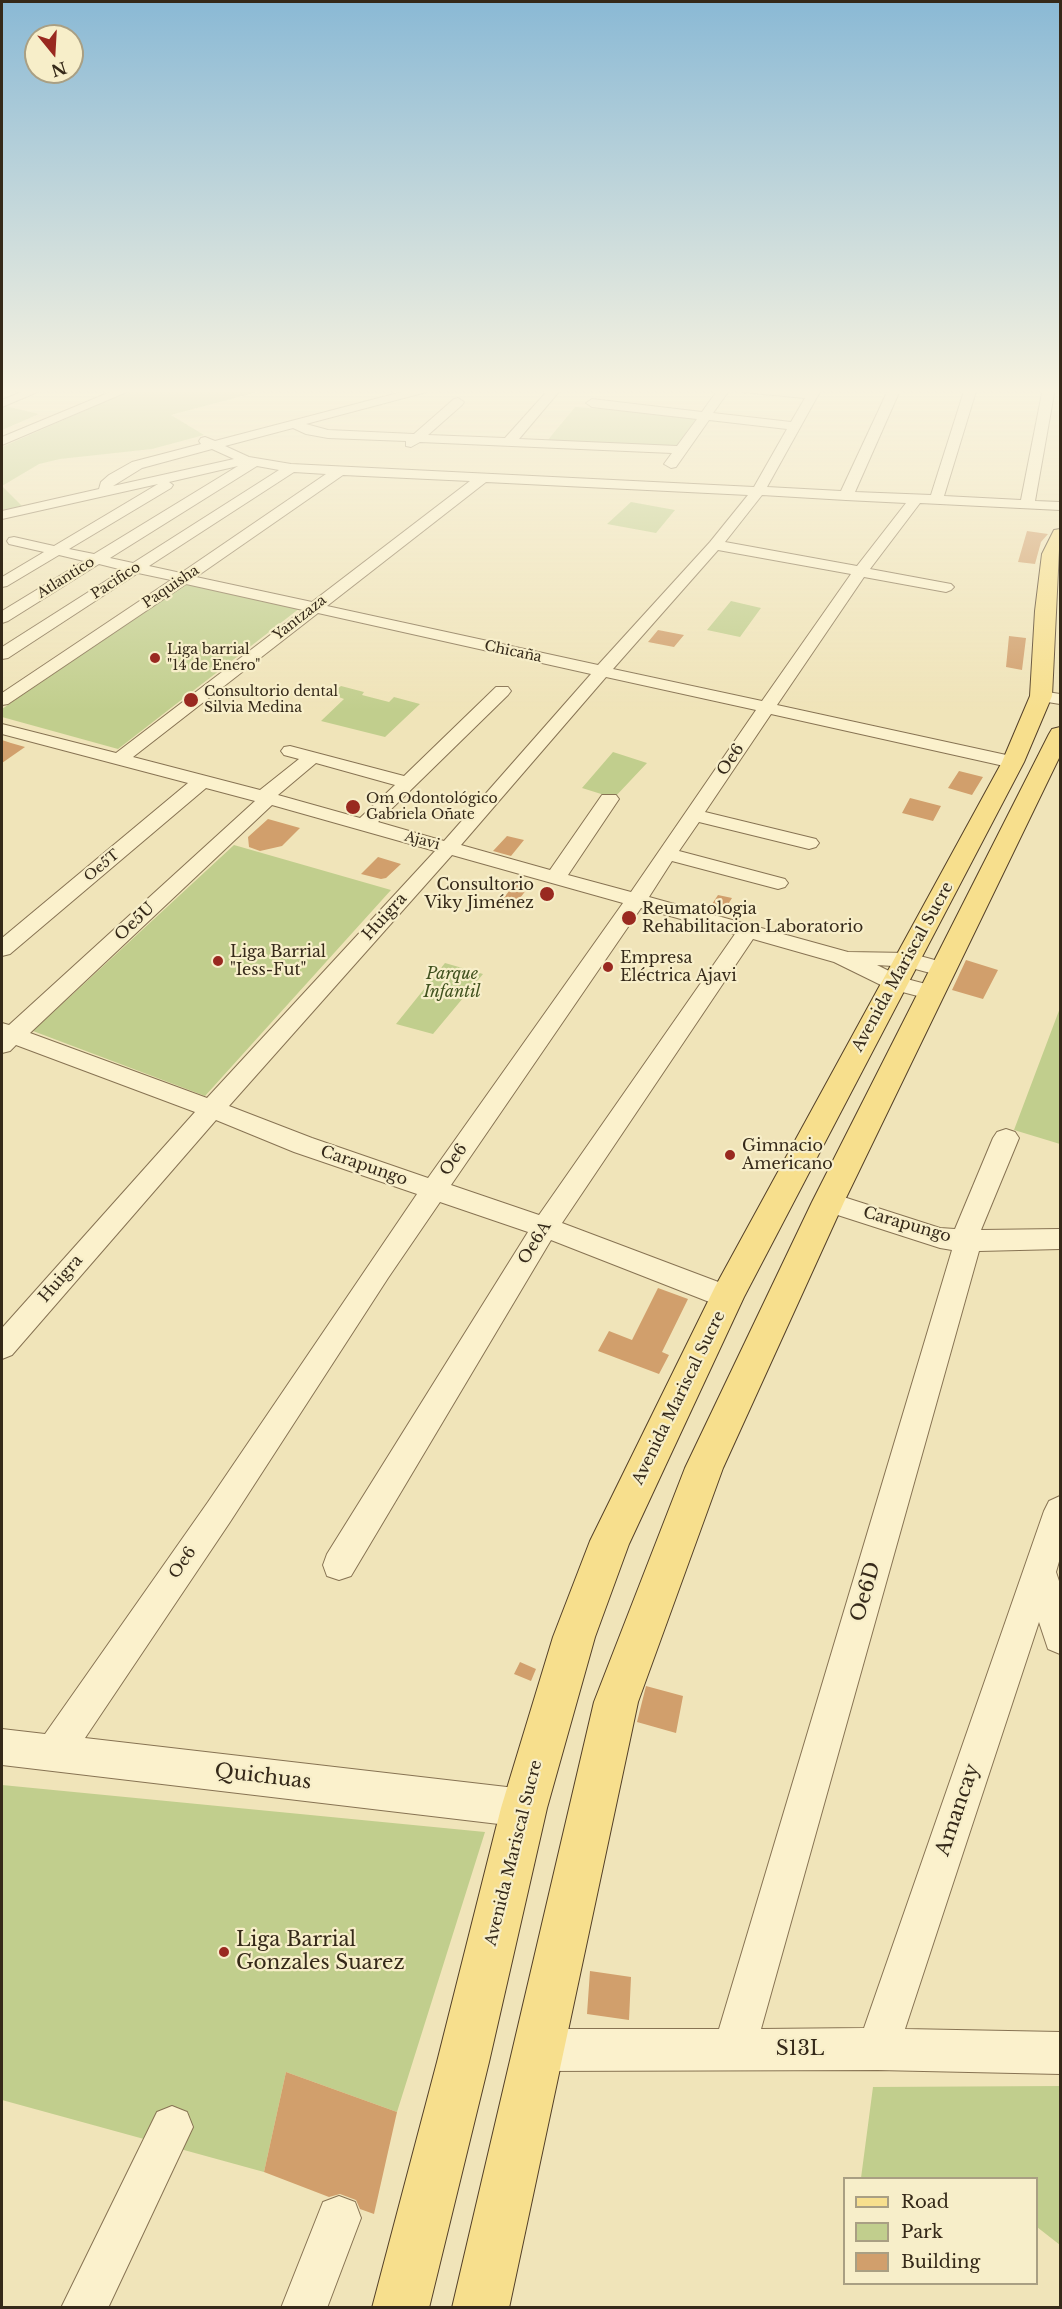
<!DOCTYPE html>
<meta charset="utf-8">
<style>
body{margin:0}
#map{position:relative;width:1062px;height:2309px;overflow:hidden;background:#f0e4b9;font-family:"Libre Baskerville",serif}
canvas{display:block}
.frame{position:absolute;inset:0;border:3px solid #352919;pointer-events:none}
.legend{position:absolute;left:843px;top:2177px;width:195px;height:108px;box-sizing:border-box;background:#f7eec9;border:2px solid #a99f83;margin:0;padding:8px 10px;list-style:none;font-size:18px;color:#352919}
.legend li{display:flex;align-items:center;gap:12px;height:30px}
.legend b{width:30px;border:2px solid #a99f83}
.north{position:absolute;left:24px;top:24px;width:60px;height:60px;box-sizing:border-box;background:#f7eec9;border:2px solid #a99f83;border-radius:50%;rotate:162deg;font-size:16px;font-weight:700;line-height:24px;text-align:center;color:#352919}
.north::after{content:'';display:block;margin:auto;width:21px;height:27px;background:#992920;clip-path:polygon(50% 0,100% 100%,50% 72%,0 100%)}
</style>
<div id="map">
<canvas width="1062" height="2309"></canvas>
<div class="frame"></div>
<ul class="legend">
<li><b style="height:8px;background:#f7df8d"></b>Road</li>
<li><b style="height:16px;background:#c1ce8d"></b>Park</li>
<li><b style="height:16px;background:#d19f6c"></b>Building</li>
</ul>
<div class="north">N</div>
</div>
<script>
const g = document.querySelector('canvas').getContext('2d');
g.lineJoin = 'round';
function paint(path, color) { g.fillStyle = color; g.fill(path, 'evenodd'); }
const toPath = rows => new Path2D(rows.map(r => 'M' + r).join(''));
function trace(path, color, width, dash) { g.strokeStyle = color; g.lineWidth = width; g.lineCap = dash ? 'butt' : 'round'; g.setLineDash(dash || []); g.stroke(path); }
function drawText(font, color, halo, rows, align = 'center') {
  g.font = font + ' "Libre Baskerville",serif'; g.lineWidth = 4.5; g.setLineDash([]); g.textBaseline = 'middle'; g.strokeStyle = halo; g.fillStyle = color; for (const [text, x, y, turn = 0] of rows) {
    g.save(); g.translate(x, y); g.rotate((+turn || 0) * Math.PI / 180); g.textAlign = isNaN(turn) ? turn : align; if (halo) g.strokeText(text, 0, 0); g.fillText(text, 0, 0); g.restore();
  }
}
const green = toPath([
 [136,388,272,388,171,415,204,435,152,449,60,459,39,464,2,486,22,506,2,510,2,447],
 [5,406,39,414,2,430,2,407],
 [575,407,698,416,676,447,547,441],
 [631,502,675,510,656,533,607,524],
 [185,584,300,608,118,749,2,717,2,709],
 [731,601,761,608,740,637,707,630],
 [341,686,364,692,362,695,389,702,394,697,420,704,385,737,321,721,344,699,331,694],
 [613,752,647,763,614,798,582,788],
 [234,845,391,890,205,1096,33,1031],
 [445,963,483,974,433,1034,396,1024],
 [1060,1008,1060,1144,1014,1130],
 [2,1785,485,1832,397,2112,286,2072,264,2172,2,2100],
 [1060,2086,1060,2245,1037,2227,1036,2178,861,2178,873,2087]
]);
const building = toPath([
 [1027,531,1048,534,1041,542,1035,564,1018,562],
 [658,630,684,635,674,647,648,642],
 [1009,636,1026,638,1022,670,1006,667],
 [2,740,11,743,25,747,2,763],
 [959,771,983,777,972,795,948,788],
 [910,798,941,806,933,821,902,813],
 [268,819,300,828,282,846,260,851,249,847,248,837],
 [507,836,524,840,511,856,493,851],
 [378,857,401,864,386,878,381,879,361,874],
 [516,882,530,885,517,902,503,899],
 [718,895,732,898,722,914,708,910],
 [966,960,998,970,983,999,952,990],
 [658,1288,688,1299,662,1352,669,1355,659,1374,598,1351,609,1331,632,1340],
 [520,1662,536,1669,531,1681,514,1674],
 [646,1686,683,1696,676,1733,637,1722],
 [590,1971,631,1977,629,2020,587,2014],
 [286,2072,397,2112,374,2214,360,2209,356,2200,340,2194,329,2197,264,2172]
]);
const minor = toPath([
 [31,388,47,388,2,407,2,400,31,388],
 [120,388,136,388,2,445,2,437,120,388],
 [417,388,436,388,434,390,306,424,328,430,414,434,454,399,458,398,464,402,462,405,428,435,505,438,550,388,562,388,519,439,677,446,697,419,592,407,586,403,592,399,702,412,719,388,731,388,713,413,791,422,805,398,742,392,736,388,777,388,808,391,810,388,822,388,767,487,841,491,889,388,901,388,855,492,931,495,965,388,977,388,944,496,1021,500,1043,388,1055,388,1035,501,1060,502,1060,510,920,503,870,569,951,584,954,587,951,590,946,592,864,577,777,705,1020,758,1022,762,1020,766,1013,768,771,714,705,812,816,839,819,843,816,847,809,849,699,822,679,851,785,879,788,883,785,887,778,889,672,861,649,897,848,952,909,953,953,965,956,970,953,975,945,977,908,967,877,965,903,978,941,988,944,993,941,998,933,1000,887,988,834,962,753,939,562,1223,737,1289,741,1297,737,1305,727,1308,717,1305,551,1240,351,1576,339,1580,327,1576,323,1565,327,1554,528,1232,440,1202,388,1278,230,1522,85,1738,524,1789,537,1795,543,1808,537,1821,524,1827,2,1765,2,1729,45,1734,208,1502,417,1194,294,1152,216,1120,12,1355,2,1359,2,1328,195,1112,16,1045,10,1051,2,1053,2,1023,9,1025,255,801,206,788,10,954,2,956,2,938,188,783,2,734,2,724,116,753,303,610,186,584,8,704,2,705,2,693,171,580,138,573,8,658,2,659,2,647,123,570,99,564,8,621,2,623,2,611,84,561,59,555,7,586,2,587,2,577,44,552,9,544,7,541,9,538,14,537,54,546,158,484,2,519,2,511,99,489,101,482,109,475,132,462,201,444,199,441,201,438,205,437,215,441,417,388],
 [709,420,787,429,754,487,291,464,249,457,225,446,293,428,306,434,328,438,406,441,406,446,411,447,420,442,672,453,664,464,671,468,676,467,709,420],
 [212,449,234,459,113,486,142,468,212,449],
 [238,466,94,554,69,549,171,488,173,485,169,482,238,466],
 [257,466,279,470,133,563,110,558,257,466],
 [294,472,326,474,181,573,149,566,294,472],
 [343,475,470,481,312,602,196,577,343,475],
 [486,482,748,495,710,542,598,665,327,606,486,482],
 [762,495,846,500,906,503,857,566,725,542,762,495],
 [718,550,851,574,762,701,613,669,718,550],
 [318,613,591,674,444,841,378,822,508,695,511,691,508,687,496,687,404,776,290,746,284,747,281,751,284,755,299,759,260,790,133,757,318,613],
 [606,677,756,710,631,892,568,875,619,799,616,795,602,795,550,870,461,845,606,677],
 [316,763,395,785,360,818,278,795,316,763],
 [272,805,435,851,207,1098,30,1033,272,805],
 [452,855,623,903,428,1178,312,1138,229,1106,452,855],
 [641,908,735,934,539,1215,451,1185,641,908],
 [1041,691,1060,694,1060,704,1035,700,1032,696,1035,692,1041,691],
 [1006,1129,1015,1132,1019,1138,981,1230,1060,1229,1060,1249,979,1251,761,2029,864,2028,1044,1511,1049,1501,1060,1496,1060,1558,1056,1572,1060,1584,1060,1654,1048,1649,1039,1622,905,2029,1060,2032,1060,2074,878,2070,539,2071,524,2065,518,2050,524,2035,539,2029,719,2029,952,1250,940,1248,819,1209,815,1202,819,1195,828,1192,940,1228,955,1229,993,1138,997,1132,1006,1129],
 [172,2106,187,2112,193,2127,108,2308,61,2308,157,2112,172,2106],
 [339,2196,355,2202,361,2218,327,2308,281,2308,323,2202,339,2196]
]);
const major = toPath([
 [1060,529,1052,696,1024,762,744,1297,629,1544,595,1637,547,1808,489,2062,429,2308,372,2308,437,2062,501,1808,553,1637,590,1541,715,1287,1002,762,1030,696,1035,611,1042,554,1054,530,1060,529],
 [1060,727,1060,756,844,1202,723,1468,638,1702,509,2308,452,2308,594,1702,685,1468,812,1202,1049,734,1052,729,1060,727]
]);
const markers = [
 [155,658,6,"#992920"],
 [191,700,8,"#992920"],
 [353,807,8,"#992920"],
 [547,894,8,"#992920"],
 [629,918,8,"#992920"],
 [218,961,6,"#992920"],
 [608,967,6,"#992920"],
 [730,1155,6,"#992920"],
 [224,1952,6,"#992920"]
];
const farStreetnames = [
 ["Atlantico",66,578,-32],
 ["Pacifico",116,581,-33],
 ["Paquisha",171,587,-34],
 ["Yantzaza",300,618,-38],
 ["Chicaña",513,652,12],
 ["Ajavi",422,841,15],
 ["Oe5T",102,866,-40]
];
const farPoinames = [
 ["Liga barrial",167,650],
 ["\"14 de Enero\"",167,666],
 ["Consultorio dental",204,692],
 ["Silvia Medina",204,708],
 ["Om Odontológico",366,799],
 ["Gabriela Oñate",366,815]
];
const streetNames = [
 ["Oe6",731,760,-56],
 ["Huigra",385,917,-48],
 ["Oe5U",135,922,-43],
 ["Avenida Mariscal Sucre",903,967,-61],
 ["Oe6",454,1160,-55],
 ["Carapungo",364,1166,19],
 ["Carapungo",907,1225,16],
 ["Oe6A",535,1243,-58],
 ["Huigra",61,1279,-49],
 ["Avenida Mariscal Sucre",679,1398,-64],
 ["Oe6",183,1563,-56],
 ["Avenida Mariscal Sucre",514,1853,-76]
];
const poiNames = [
 ["Consultorio",534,885,"right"],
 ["Viky Jiménez",534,903,"right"],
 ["Reumatologia",642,909],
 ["Rehabilitacion Laboratorio",642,927],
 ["Liga Barrial",230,952],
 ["\"Iess-Fut\"",230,970],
 ["Empresa",620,958],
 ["Eléctrica Ajavi",620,976],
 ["Gimnacio",742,1146],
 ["Americano",742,1164]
];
const parkNames = [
 ["Parque",452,974],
 ["Infantil",452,992]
];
const nearStreetnames = [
 ["Oe6D",866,1592,-74],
 ["Quichuas",263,1777,7],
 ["Amancay",958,1810,-71],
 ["S13L",800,2049]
];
const nearPoinames = [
 ["Liga Barrial",236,1940],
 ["Gonzales Suarez",236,1963]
];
paint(green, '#c1ce8d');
paint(building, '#d19f6c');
trace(minor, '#877353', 2);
trace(major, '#544028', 2);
paint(minor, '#fbf1cc');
paint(major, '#f7df8d');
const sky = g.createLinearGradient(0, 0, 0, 711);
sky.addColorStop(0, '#8ab9d5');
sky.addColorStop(0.55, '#f8f3e0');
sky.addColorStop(1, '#f8f3e000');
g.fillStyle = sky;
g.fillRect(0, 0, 1062, 711);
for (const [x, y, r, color] of markers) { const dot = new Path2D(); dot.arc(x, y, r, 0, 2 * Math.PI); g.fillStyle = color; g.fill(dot); trace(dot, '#f7eec9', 2); }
drawText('14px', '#352919', '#f7eec9', farStreetnames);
drawText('14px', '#352919', '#f7eec9', farPoinames, 'left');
drawText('16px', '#352919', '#f7eec9', streetNames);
drawText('16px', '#352919', '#f7eec9', poiNames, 'left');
drawText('italic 16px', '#41521f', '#f7eec9', parkNames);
drawText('20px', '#352919', '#f7eec9', nearStreetnames);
drawText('20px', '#352919', '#f7eec9', nearPoinames, 'left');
</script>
